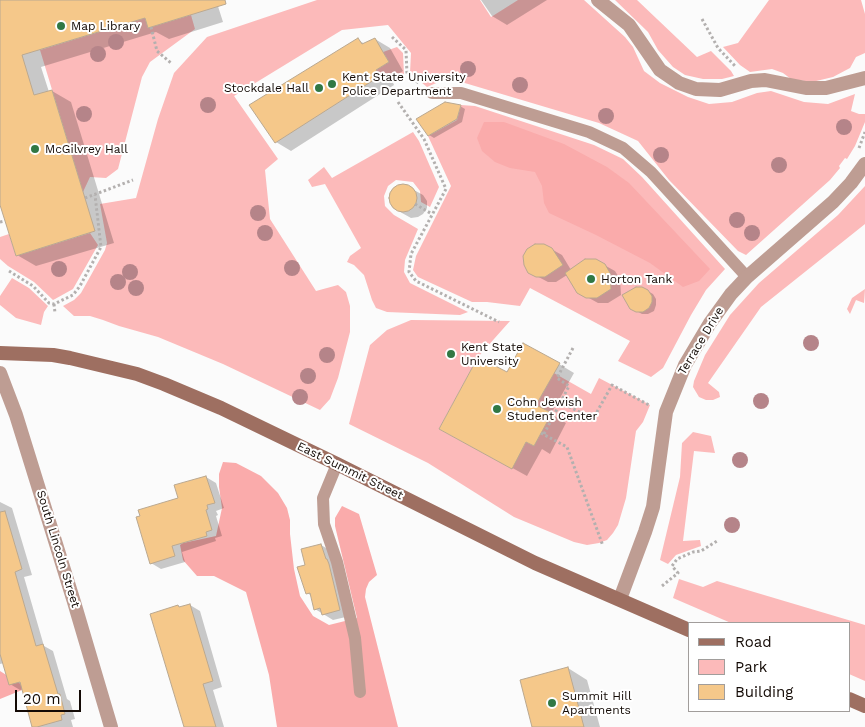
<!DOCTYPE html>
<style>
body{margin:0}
#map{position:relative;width:865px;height:727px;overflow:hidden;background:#fbfbfb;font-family:"Work Sans",sans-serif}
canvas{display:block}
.legend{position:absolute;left:688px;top:622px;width:162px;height:90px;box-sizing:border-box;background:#fff;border:1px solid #a19d9b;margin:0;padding:6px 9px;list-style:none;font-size:15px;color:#130a05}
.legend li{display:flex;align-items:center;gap:10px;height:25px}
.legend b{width:25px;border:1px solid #a19d9b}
.scale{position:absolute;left:15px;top:690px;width:66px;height:22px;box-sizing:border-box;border:2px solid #130a05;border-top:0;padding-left:6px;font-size:15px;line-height:18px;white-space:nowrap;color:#130a05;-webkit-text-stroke:4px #fff;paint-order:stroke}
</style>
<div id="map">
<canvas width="865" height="727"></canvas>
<ul class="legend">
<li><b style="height:6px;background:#9e6f61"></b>Road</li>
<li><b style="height:14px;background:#fcbaba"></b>Park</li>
<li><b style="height:14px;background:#f5c88a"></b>Building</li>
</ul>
<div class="scale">20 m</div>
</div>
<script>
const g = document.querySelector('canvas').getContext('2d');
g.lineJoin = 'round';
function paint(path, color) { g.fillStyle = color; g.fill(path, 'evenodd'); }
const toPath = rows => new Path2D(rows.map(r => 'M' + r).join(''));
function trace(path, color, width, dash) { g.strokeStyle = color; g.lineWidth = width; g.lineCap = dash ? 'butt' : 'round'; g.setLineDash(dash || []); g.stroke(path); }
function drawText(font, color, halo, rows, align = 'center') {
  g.font = font + ' "Work Sans",sans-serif'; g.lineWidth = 4; g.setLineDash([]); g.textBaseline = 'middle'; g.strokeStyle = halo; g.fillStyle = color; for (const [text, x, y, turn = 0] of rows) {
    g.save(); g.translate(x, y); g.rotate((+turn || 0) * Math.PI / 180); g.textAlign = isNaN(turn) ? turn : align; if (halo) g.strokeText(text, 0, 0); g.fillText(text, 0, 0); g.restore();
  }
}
const green = toPath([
 [317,0,480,0,491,17,518,0,584,0,625,37,633,47,644,71,660,83,688,97,709,104,732,102,757,93,771,91,804,102,828,104,855,94,851,111,859,114,865,114,865,122,855,146,847,159,845,158,839,166,840,168,830,180,746,255,738,251,669,180,638,141,599,123,448,78,427,87,410,73,411,53,388,25,342,30,234,96,278,159,265,170,270,219,316,291,338,285,346,292,350,306,350,332,338,378,330,399,320,410,223,364,158,337,119,326,103,320,90,316,74,316,63,306,74,300,81,293,105,250,107,243,100,204,136,198,158,119,174,73,207,37],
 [615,0,637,0,697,57,711,51,731,71,734,76,722,79,703,79,685,75,673,67,658,50,648,32],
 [769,0,861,0,865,14,865,53,856,57,850,68,833,77,812,82,791,79,783,73,772,69,750,72,740,65,723,47,738,43],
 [191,15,195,29,150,62,142,77,118,169,106,178,90,177,83,192,40,50,145,18,148,28],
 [397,47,403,53,404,75,390,81,380,76,376,70,389,62,383,52],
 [461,105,475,106,594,145,623,159,642,177,725,269,706,290,691,315,663,368,651,377,618,361,630,341,530,288,520,306,487,302,472,302,418,277,413,270,416,256,451,186,428,136,457,120],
 [413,132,419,141,439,187,430,207,421,202,420,191,413,182,396,180,388,186,384,196,385,206,394,215,418,229,405,260,404,272,410,283,468,312,460,315,387,312,376,308,372,300,364,275,354,265,347,262,350,256,361,248,325,184,312,187,308,180,324,167,332,178],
 [865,186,865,224,761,307,708,383,719,392,720,397,713,400,706,400,699,397,693,387,694,381,705,355,730,315,759,283,838,215],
 [90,233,98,245,73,289,55,299,53,300,34,282,8,266,0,259,0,237,9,234,16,256],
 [12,278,29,288,48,306,44,312,41,325,16,318,0,305,0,296],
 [865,289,864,303,856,300,850,314,847,309,852,298],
 [411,320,510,321,478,357,439,429,511,468,526,442,534,446,551,413,536,405,554,373,591,394,599,378,650,405,643,422,636,431,626,498,618,525,613,533,607,540,599,543,587,545,574,542,514,517,428,463,349,424,370,345,387,330],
 [693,432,711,436,715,453,694,451,683,541,700,540,701,546,676,555,668,564,660,560,680,477,682,443],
 [679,579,703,587,717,581,865,625,865,681,849,674,849,623,731,623,673,598]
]);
const forest = toPath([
 [484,122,504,122,564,144,607,167,629,183,710,269,699,281,683,287,650,263,596,235,549,213,544,203,542,186,535,172,510,168,495,162,482,151,477,138],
 [223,462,236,463,261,476,278,493,287,508,290,520,290,534,294,569,300,596,313,616,329,625,357,618,335,526,335,518,342,506,359,514,377,575,369,582,366,589,365,597,398,727,277,727,269,675,246,592,214,576,197,576,183,560,180,545,183,543,216,536,222,508,219,487,219,474],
 [0,671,27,688,0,699]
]);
const shadow = toPath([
 [0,0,216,0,223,22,169,39,156,32,41,67,49,92,52,91,71,102,114,243,36,266,17,255,0,200],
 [481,0,547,0,507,25,492,16],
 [375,39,390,48,403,71,391,78,394,85,291,151,276,142,358,40,365,44],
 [460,106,465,109,462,122,434,138,429,135],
 [399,185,405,185,423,195,427,201,427,208,423,214,418,217,411,218,393,208,390,202,389,195,393,189],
 [544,245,562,255,571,270,595,260,615,271,620,279,621,295,608,303,598,303,578,292,567,275,556,282,548,282,529,272],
 [642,288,653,294,656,299,656,305,654,311,648,314,642,314,631,308],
 [559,364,574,373,551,414,566,423,550,454,542,449,527,476,456,437],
 [206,477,216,483,224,508,216,511,218,515,216,516,222,536,215,538,216,541,182,552,185,562,161,569,151,563,179,499],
 [0,502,12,508,32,575,24,577,44,646,53,651,67,699,70,701,75,719,71,720,73,727,34,727,23,689,20,690,10,684,4,663,0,664],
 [321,545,331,551,350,616,333,620,315,609,312,596,307,593,306,566],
 [190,605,200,611,222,687,213,690,224,727,185,727,178,606,181,608],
 [568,668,587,680,600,727,533,727]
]);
const building = toPath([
 [0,0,225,0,226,4,148,28,145,18,22,55,34,95,52,90,95,231,16,256,0,205,0,0],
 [358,38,362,44,375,38,383,52,389,62,376,70,380,76,275,143,249,105,358,38],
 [445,102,461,105,457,119,428,136,416,119,445,102],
 '389 198a14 14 0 1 1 28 0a14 14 0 1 1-28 0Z',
 [535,244,544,244,552,248,563,265,545,277,536,277,528,273,524,265,523,256,527,249,535,244],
 [585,259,596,259,605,264,610,273,611,289,597,298,586,298,577,293,565,273,585,259],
 [636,287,642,287,648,290,652,296,652,302,649,308,643,312,636,312,630,309,622,295,636,287],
 [523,343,560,363,536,405,552,413,534,446,526,442,512,469,439,429,478,357,507,372,523,343],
 [206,476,215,503,207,505,208,509,206,510,212,530,206,532,207,536,172,546,175,556,150,564,136,517,140,516,138,510,178,498,174,485,206,476],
 [5,511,22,569,15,572,36,646,43,644,58,694,60,694,65,714,61,715,62,720,37,727,32,727,20,682,9,685,0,654,0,512,5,511],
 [321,544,326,559,327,559,329,564,340,610,322,615,320,608,314,610,310,593,306,594,297,567,305,565,301,549,321,544],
 [190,604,213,681,203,684,216,727,184,727,150,614,178,605,179,607,190,604],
 [568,667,584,727,532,727,520,680,568,667]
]);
const path = toPath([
 [702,19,718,48,736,67],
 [151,27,157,51,171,63],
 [392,37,406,50,407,74,420,84],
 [398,102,424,139,446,189,411,254,409,272,416,281,499,322],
 [859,148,865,132],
 [85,198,133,180],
 [415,204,432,214],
 [0,222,5,221],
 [9,271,33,286,49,303,54,304,73,295,80,286,101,247,95,195],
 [54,304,55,313],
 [560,402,593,419,612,385,649,405],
 [541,433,567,447,603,546],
 [544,434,569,386,557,378,573,348],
 [662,586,678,573,672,566,677,559,693,552,701,551,717,541]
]);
const service = toPath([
 [432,93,461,93,589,132,623,148,651,172,747,277],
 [337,464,323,498,324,524,337,562,355,638,360,692]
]);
const pedestrian = toPath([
 [598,0,629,25,660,70,679,83,696,89,720,90,751,81,765,80,806,88,826,88,865,78]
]);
const minor = toPath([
 [0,373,16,415,74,602,111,727],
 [620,599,645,532,653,507,666,412,685,365,710,323,731,294,747,277,833,202,851,183,865,164]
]);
const secondary = toPath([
 [0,353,53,355,70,358,137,374,164,384,221,408,337,464,535,563,689,630],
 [849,699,865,706]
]);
const trees = [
 [116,42],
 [98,54],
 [468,69],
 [520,85],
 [208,105],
 [84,114],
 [606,116],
 [844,127],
 [661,155],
 [779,165],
 [258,213],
 [737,220],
 [265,233],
 [752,233],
 [292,268],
 [59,269],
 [130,272],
 [118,282],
 [136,288],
 [811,343],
 [327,355],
 [308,376],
 [300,397],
 [761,401],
 [740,460],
 [732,525]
];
const markers = [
 [61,26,5,"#317844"],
 [332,84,5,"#317844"],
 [319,88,5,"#317844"],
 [35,149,5,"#317844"],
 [591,279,5,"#317844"],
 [451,354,5,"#317844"],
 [497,409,5,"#317844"],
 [552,703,5,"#317844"]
];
const poiNames = [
 ["Map Library",71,26],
 ["Kent State University",342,77],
 ["Police Department",342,91],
 ["Stockdale Hall",309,88,"right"],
 ["McGilvrey Hall",45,149],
 ["Horton Tank",601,279],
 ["Kent State",461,347],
 ["University",461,361],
 ["Cohn Jewish",507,402],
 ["Student Center",507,416],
 ["Summit Hill",562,696],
 ["Apartments",562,710]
];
const streetNames = [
 ["Terrace Drive",701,341,-59],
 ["East Summit Street",350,471,26],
 ["South Lincoln Street",58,549,73]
];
paint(green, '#fcbaba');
paint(forest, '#faabab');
paint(shadow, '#0003');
paint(building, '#f5c88a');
trace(building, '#baa890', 1);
trace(path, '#b3b0af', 3, [2.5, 2.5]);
trace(service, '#be9d93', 12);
trace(pedestrian, '#be9d93', 14);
trace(minor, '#be9d93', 14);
trace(secondary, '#9e6f61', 14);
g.fillStyle = '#b58489';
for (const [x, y] of trees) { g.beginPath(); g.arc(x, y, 8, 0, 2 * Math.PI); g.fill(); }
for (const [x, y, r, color] of markers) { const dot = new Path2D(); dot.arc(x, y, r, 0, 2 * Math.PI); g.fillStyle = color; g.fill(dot); trace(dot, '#fff', 2); }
drawText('12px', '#130a05', '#fff', poiNames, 'left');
drawText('12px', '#130a05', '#fff', streetNames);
</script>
